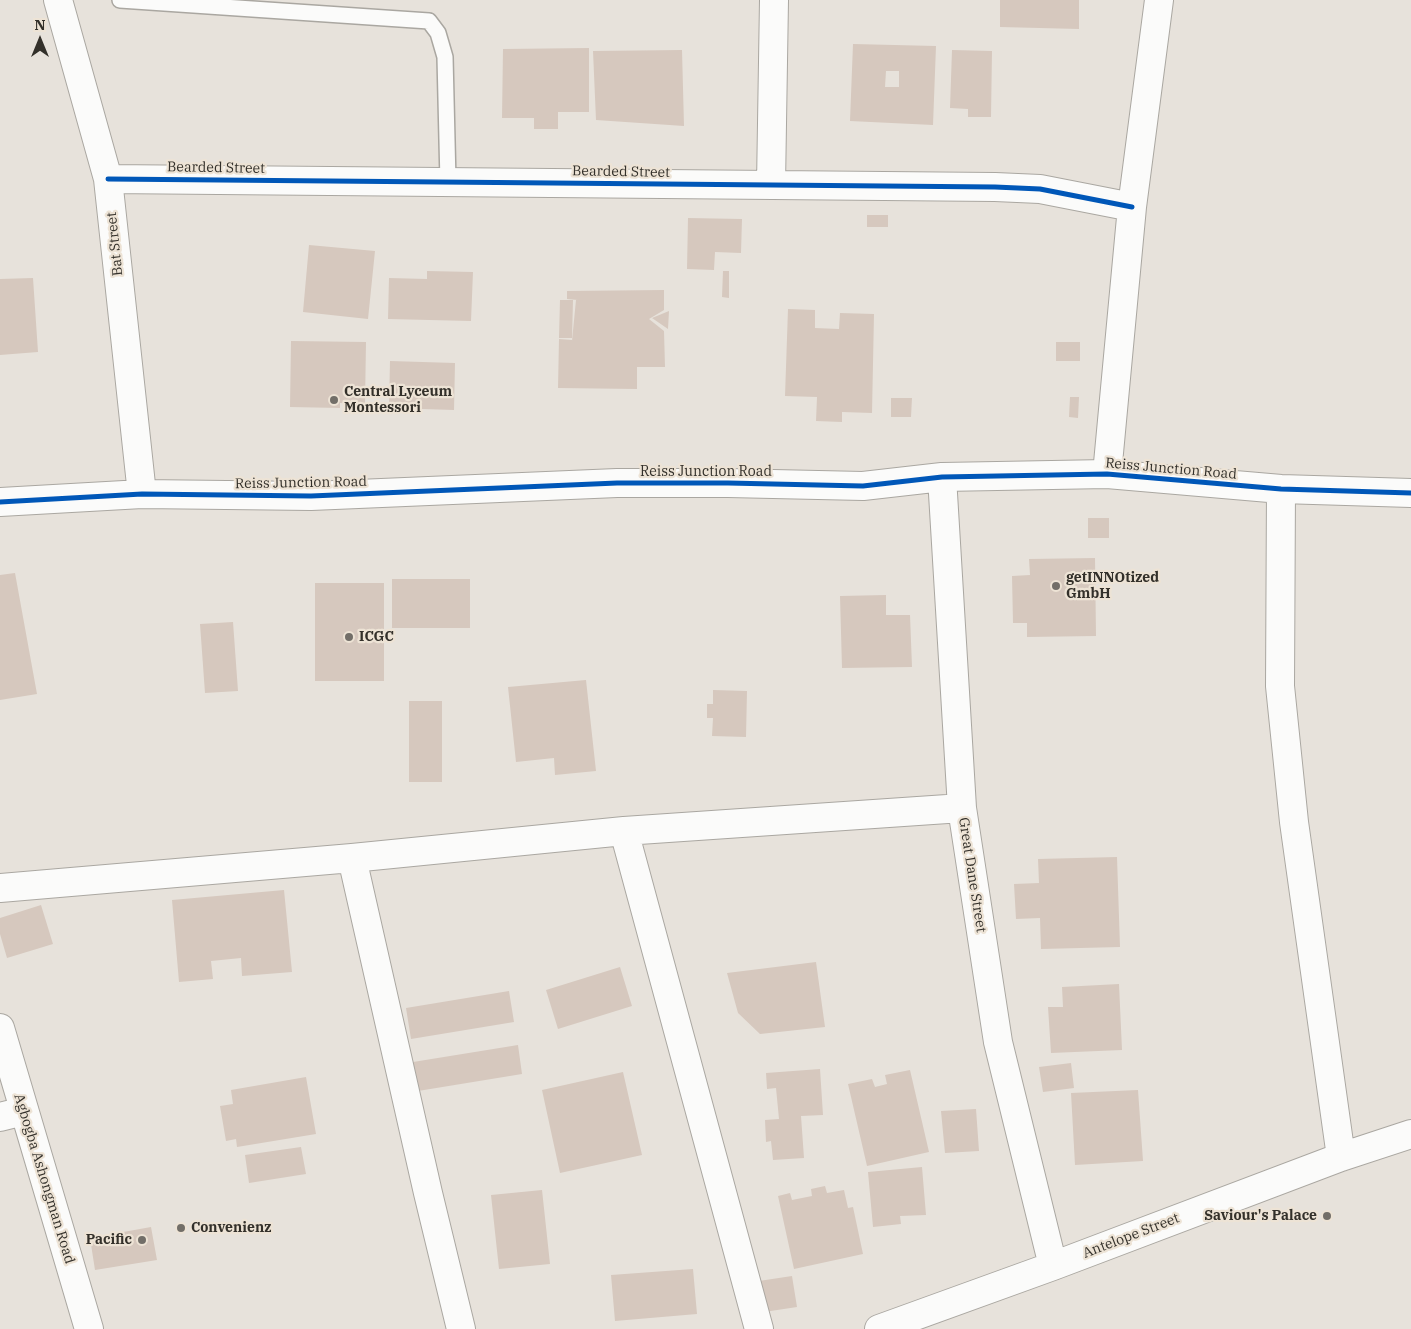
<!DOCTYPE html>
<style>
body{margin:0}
#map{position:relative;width:1411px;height:1329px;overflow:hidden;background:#e7e2db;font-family:"IBM Plex Serif",serif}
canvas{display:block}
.north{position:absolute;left:15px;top:15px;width:50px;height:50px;-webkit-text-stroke:4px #ede3d5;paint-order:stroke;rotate:0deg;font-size:14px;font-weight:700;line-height:20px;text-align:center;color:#33302a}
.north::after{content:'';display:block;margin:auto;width:18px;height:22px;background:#33302a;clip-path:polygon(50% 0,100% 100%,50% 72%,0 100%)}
</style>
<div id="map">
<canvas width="1411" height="1329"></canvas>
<div class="north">N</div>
</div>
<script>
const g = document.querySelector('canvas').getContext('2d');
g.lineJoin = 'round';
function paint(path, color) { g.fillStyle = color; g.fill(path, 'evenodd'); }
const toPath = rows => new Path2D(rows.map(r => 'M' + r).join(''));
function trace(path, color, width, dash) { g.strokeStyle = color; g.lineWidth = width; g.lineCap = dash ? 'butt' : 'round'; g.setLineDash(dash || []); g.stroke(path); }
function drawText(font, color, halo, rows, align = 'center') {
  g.font = font + ' "IBM Plex Serif",serif'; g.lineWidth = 4.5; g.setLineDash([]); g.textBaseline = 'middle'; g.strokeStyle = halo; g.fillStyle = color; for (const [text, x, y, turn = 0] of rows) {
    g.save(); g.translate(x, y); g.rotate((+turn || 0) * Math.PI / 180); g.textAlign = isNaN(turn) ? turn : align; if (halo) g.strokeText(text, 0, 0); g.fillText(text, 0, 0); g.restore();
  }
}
const building = toPath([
 [1000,0,1079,0,1079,29,1000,27],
 [853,44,936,46,933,125,850,121],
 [886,71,899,71,899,87,885,87],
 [589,48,589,112,558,112,558,129,534,129,534,118,502,118,503,49],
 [682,50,684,126,596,120,593,51],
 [952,50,992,51,991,117,968,117,968,109,950,108],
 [867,215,888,215,888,227,867,227],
 [688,218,742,219,741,253,715,252,714,270,687,269],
 [309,245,375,251,368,319,303,312],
 [427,271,473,272,471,321,388,319,389,278,427,279],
 [723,271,729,271,729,298,722,297],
 [33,278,38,352,0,355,0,279],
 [664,290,664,310,649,319,664,331,665,367,637,367,637,389,558,388,559,339,572,340,572,341,576,300,578,300,567,299,567,291],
 [560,300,573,300,572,338,559,338],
 [788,309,815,310,815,328,839,329,840,313,874,314,872,413,842,412,842,422,816,421,817,397,785,396],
 [669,311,668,329,652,318],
 [291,341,366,342,365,404,340,403,340,408,290,407],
 [1056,342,1080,342,1080,361,1056,361],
 [390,361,455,363,454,410,389,408],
 [1070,397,1079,397,1078,418,1069,417],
 [891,398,912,398,911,417,891,417],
 [1088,518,1109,518,1109,538,1088,538],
 [1095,558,1096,636,1027,637,1027,623,1013,623,1012,576,1030,575,1029,559],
 [15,573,37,694,0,700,0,575],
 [392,579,470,579,470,628,392,628],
 [315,583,384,583,384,681,315,681],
 [886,595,886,615,910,615,912,667,842,668,840,596],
 [233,622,238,691,205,693,200,624],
 [586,680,596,771,555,775,554,758,516,762,508,687],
 [713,690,747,691,746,737,712,736,713,718,707,718,707,704,713,704],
 [409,701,442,701,442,782,409,782],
 [1117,857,1120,947,1041,949,1040,918,1016,919,1014,884,1039,883,1038,859],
 [284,890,292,972,242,976,241,958,211,961,213,979,179,982,172,900],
 [41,905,53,944,7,958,0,934,0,918],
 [816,962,825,1027,760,1034,738,1013,727,973],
 [620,967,632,1006,558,1029,546,990],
 [1119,984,1122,1050,1051,1053,1048,1007,1063,1007,1062,987],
 [509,991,514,1022,411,1039,406,1008],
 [518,1045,522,1074,418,1091,413,1062],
 [1071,1063,1074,1088,1043,1092,1039,1067],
 [820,1069,823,1115,801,1116,804,1158,773,1160,771,1141,766,1142,765,1120,779,1119,776,1088,767,1089,766,1073],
 [910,1070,929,1152,867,1166,848,1084,872,1079,875,1087,887,1084,885,1075],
 [623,1072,642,1155,560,1173,542,1090],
 [306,1077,316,1134,237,1147,236,1139,226,1141,220,1106,233,1104,231,1090],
 [1138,1090,1143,1161,1075,1165,1071,1093],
 [976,1109,979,1151,945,1153,941,1111],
 [301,1147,306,1174,249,1183,245,1155],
 [922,1167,926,1215,900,1216,901,1224,873,1227,868,1172],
 [825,1186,827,1193,844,1190,848,1208,853,1207,863,1254,794,1269,778,1196,790,1193,792,1200,812,1196,811,1189],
 [542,1190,550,1264,499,1269,491,1195],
 [151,1227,157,1260,95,1270,90,1238],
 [693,1269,697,1314,615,1321,611,1275],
 [792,1276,797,1307,764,1312,759,1281]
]);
const service = toPath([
 [120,0,429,21,438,33,445,57,448,182]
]);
const minor = toPath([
 [58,0,108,179,142,494],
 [108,179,995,187,1040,189,1132,207],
 [771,185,774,0],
 [1107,474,1132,207,1159,0],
 [942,477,962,808,998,1042,1053,1266],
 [1281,489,1280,686,1294,822,1341,1157],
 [0,502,142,494,311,496,617,483,728,483,863,486,942,477,1107,474,1281,489,1411,493],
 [624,831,759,1329],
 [352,858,428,1193,461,1329],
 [0,888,352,858,624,831,962,808],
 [0,1117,24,1111],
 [879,1329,1053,1266,1341,1157,1411,1134]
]);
const tertiary = toPath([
 [0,1028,89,1329]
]);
const cycleway = toPath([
 [108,179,995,187,1040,189,1132,207],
 [0,502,142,494,311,496,617,483,728,483,863,486,942,477,1107,474,1281,489,1411,493]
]);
const markers = [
 [334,400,5,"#726e68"],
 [1056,586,5,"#726e68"],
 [349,637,5,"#726e68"],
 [1327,1216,5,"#726e68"],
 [181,1228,5,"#726e68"],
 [142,1240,5,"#726e68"]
];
const streetNames = [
 ["Bearded Street",216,168,1],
 ["Bearded Street",621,172,1],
 ["Bat Street",115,244,-96],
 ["Reiss Junction Road",1171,469,5],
 ["Reiss Junction Road",706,472],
 ["Reiss Junction Road",301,483,-1],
 ["Great Dane Street",972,875,81],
 ["Agbogba Ashongman Road",44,1179,73],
 ["Antelope Street",1131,1236,-21]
];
const poiNames = [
 ["Central Lyceum",344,392],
 ["Montessori",344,408],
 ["getINNOtized",1066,578],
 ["GmbH",1066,594],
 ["ICGC",359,637],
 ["Saviour's Palace",1317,1216,"right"],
 ["Convenienz",191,1228],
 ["Pacific",132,1240,"right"]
];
paint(building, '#d6c8be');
trace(service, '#aaa7a1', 18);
trace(minor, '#aaa7a1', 30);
trace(tertiary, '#aaa7a1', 30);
trace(service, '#fbfbfa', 15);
trace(minor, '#fbfbfa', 28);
trace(tertiary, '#fbfbfa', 28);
trace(cycleway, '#0057b8', 5);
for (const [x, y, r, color] of markers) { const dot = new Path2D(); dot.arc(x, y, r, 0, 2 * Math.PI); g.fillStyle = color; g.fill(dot); trace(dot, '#ede3d5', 2); }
drawText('14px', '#33302a', '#ede3d5', streetNames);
drawText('bold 14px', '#33302a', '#ede3d5', poiNames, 'left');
</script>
